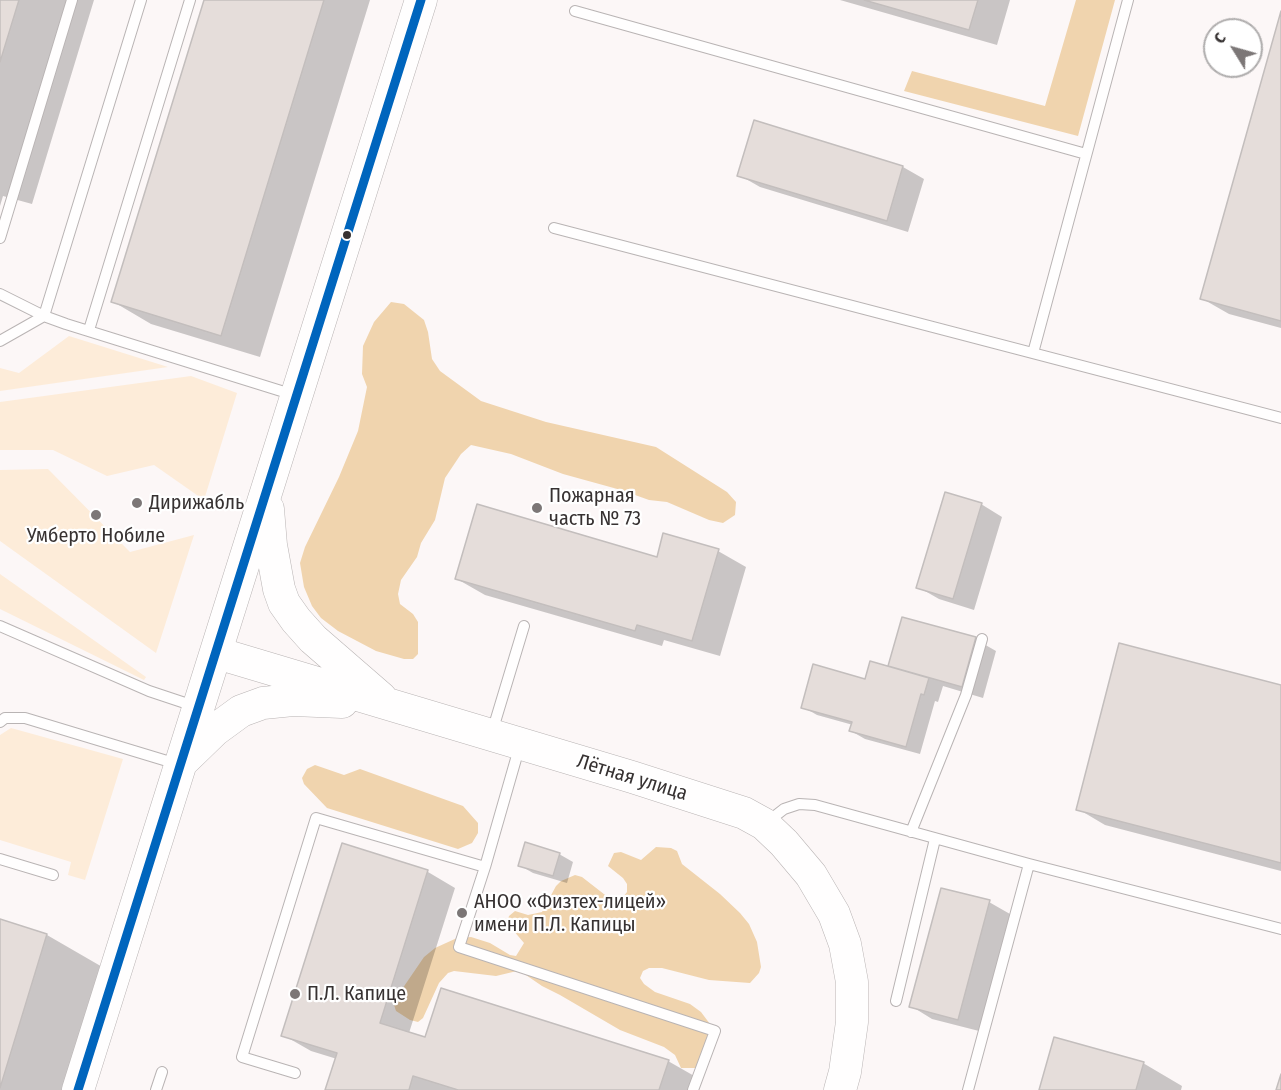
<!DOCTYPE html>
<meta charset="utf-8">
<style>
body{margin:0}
#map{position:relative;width:1281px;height:1090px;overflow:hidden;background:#fcf7f7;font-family:"Fira Sans Condensed",sans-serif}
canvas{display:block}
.north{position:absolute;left:1203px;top:18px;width:60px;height:60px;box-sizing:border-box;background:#fff;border:2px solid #afadad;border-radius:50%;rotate:307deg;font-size:16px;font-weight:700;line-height:24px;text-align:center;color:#373232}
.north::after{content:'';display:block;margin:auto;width:21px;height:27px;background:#7c7777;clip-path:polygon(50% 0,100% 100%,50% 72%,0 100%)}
</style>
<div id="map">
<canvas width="1281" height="1090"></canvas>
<div class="north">С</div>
</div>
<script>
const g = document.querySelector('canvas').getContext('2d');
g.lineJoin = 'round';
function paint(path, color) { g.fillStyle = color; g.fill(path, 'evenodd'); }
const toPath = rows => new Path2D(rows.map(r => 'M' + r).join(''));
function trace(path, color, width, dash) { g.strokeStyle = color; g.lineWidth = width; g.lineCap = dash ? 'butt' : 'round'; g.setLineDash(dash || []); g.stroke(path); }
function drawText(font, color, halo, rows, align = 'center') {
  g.font = font + ' "Fira Sans Condensed",sans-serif'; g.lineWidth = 4.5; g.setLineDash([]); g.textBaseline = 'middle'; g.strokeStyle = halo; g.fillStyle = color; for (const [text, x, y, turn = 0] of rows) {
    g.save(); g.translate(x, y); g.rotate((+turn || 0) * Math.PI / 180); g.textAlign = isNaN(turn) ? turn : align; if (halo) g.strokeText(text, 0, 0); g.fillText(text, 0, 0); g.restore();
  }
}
const green = toPath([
 [69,336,168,367,0,391,0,368,19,373],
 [191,376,237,393,204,500,154,465,107,476,53,450,0,450,0,402],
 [48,469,130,552,194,535,156,653,0,541,0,470],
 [0,574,146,677,144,680,0,609],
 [11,728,123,759,85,880,68,875,71,862,0,840,0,735]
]);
const forest = toPath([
 [1076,0,1115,0,1078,136,904,91,912,71,1045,106],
 [391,302,404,304,424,320,428,332,432,359,440,371,481,401,546,422,656,447,727,492,736,502,735,515,723,523,709,520,667,502,649,500,621,490,563,474,511,454,471,445,461,454,445,478,435,520,421,543,417,557,401,580,398,594,400,604,413,614,418,622,418,654,413,659,404,659,376,651,338,631,321,618,312,606,304,587,300,563,305,547,339,477,358,431,367,387,362,374,363,346,374,322],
 [315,765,344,775,360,769,463,806,478,823,478,833,472,843,458,849,327,808,304,784,302,778,307,769],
 [656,847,671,848,677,851,682,864,720,894,740,913,749,924,757,942,761,967,759,973,750,983,709,980,662,968,649,968,643,971,640,978,644,984,655,992,690,1004,701,1012,710,1024,711,1031,700,1064,695,1068,681,1068,675,1055,664,1047,620,1030,560,995,542,986,523,973,517,971,496,976,454,971,448,973,439,983,423,1018,418,1022,410,1020,396,1011,394,1005,396,998,424,957,435,948,457,938,471,937,490,943,510,955,516,956,524,943,507,923,509,916,515,911,528,915,542,912,556,886,561,881,575,875,582,877,609,898,617,900,623,897,627,892,627,884,623,878,608,866,614,853,621,852,641,860]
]);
const shadow = toPath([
 [0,0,94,0,32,204,3,196,0,206],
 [205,0,370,0,260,357,151,324,112,301],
 [840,0,1010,0,997,45],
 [1281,17,1281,328,1229,314,1201,298],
 [755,122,903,167,924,179,908,232,760,187,739,175],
 [981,504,1002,517,974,610,939,599,918,587],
 [718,551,746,567,720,656,664,640,662,646,485,595,457,579],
 [975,639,996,651,983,698,943,686,938,702,935,701,920,754,865,739,851,731,853,725,817,715,803,707,896,669,890,665],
 [1281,686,1281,871,1105,825,1078,809],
 [343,845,428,872,455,888,409,1033,426,1039,668,1061,696,1077,692,1090,327,1090,337,1059,311,1051,283,1035],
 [559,854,573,862,567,883,533,873,519,865],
 [989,902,1010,914,979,1031,932,1019,911,1006],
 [0,921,47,935,111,972,75,1090,0,1090],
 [1143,1063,1182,1086,1181,1090,1041,1090]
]);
const building = toPath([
 [0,0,19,0,0,62,0,0],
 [204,0,324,0,221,336,111,302,204,0],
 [864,0,978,0,969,30,864,0],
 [1281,11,1281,321,1200,299,1281,11],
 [754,120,903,166,887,221,737,176,754,120],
 [945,492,982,503,953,599,916,588,945,492],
 [477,504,657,557,663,533,719,549,692,641,637,625,635,631,455,579,477,504],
 [902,617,976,637,962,687,888,666,902,617],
 [1119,643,1281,685,1281,863,1076,810,1119,643],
 [870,661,929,678,924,695,921,694,906,747,849,731,852,722,801,708,813,664,865,679,870,661],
 [525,842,560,853,553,876,518,866,525,842],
 [342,843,428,870,380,1023,425,1037,441,988,669,1060,659,1090,458,1090,413,1076,409,1090,325,1090,337,1053,281,1036,342,843],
 [941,888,990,900,958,1020,909,1007,941,888],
 [0,919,47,934,0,1088,0,919],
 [1054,1037,1144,1062,1136,1090,1039,1090,1054,1037],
 [1281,1074,1281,1090,1276,1090,1281,1074]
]);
const lane = toPath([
 [575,11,1086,154],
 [554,228,1281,418],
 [0,238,72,0],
 [0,294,44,316,66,324,294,395],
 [89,330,190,0],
 [0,341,44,316,141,0],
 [1033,353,1128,0],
 [0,626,149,691,197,707],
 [0,722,5,718,25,718,177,764],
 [492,732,524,626],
 [766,823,784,809,799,804,815,805,1029,864,1281,929],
 [911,832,966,695,982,639],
 [0,859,53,875],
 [485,867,459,947,715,1031,693,1090],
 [896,1001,935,839],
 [295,1073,242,1057,316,818,485,867,520,745],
 [156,1090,162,1072],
 [968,1090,1029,864]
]);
const secondary = toPath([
 [268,509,271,545,279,589,284,603,296,620,313,639,381,698],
 [217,653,632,777,744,813,764,824,784,843,811,875,834,914,845,944,852,982,852,1022,845,1072,840,1090],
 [184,760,215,730,241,711,263,703,293,700,342,702],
 [78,1090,421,0]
]);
const bus1 = toPath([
 [78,1090,421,0]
]);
const markers = [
 [347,235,5,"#373232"],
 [137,503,6,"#7c7777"],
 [537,508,6,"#7c7777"],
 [96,515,6,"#7c7777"],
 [462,913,6,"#7c7777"],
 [295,994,6,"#7c7777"]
];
const poiNames = [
 ["Пожарная",549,496],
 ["часть № 73",549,519],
 ["Дирижабль",149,503],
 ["Умберто Нобиле",96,536,"center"],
 ["АНОО «Физтех-лицей»",474,902],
 ["имени П.Л. Капицы",474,925],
 ["П.Л. Капице",307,994]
];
const streetNames = [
 ["Лётная улица",632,778,17]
];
paint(green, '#fdecd9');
paint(forest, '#f0d4ae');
paint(shadow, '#0003');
paint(building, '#e5ddda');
trace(building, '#c3bebd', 1.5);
trace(lane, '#b9b4b4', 12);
trace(secondary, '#b9b4b4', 33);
trace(lane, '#fffefe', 10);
trace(secondary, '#fffefe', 32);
trace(bus1, '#0065bd', 9);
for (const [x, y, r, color] of markers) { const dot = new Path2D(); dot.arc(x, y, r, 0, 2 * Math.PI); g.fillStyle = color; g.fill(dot); trace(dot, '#fff', 2); }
drawText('20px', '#373232', '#fff', poiNames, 'left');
drawText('20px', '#373232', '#fff', streetNames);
</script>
